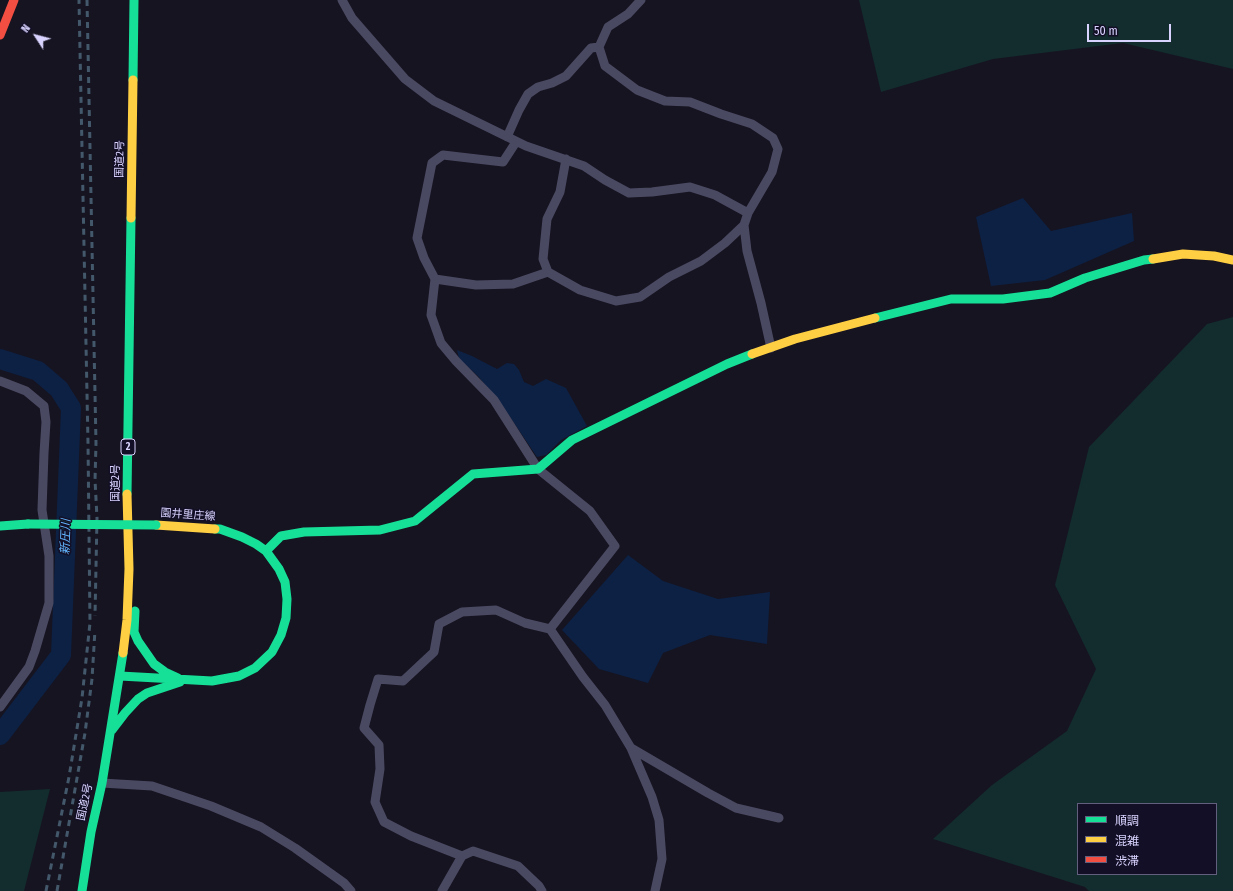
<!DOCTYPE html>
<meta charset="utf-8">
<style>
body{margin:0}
#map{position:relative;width:1233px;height:891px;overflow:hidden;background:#161421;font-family:"Fira Sans Condensed","Noto Sans JP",sans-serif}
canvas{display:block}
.legend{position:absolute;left:1077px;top:803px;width:140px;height:72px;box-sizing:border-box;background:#130f26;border:1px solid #625e7d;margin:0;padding:5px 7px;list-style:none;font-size:12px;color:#d9d4ff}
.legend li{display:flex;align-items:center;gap:8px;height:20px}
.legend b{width:20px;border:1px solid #625e7d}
.north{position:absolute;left:16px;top:16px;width:40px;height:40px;-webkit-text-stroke:3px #130f26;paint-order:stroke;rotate:306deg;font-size:11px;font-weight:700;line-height:16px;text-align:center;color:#d9d4ff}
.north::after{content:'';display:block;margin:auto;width:14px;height:18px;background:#d9d4ff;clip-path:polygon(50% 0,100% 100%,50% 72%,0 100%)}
.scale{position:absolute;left:1087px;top:24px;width:84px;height:18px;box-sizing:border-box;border:2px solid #d9d4ff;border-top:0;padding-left:5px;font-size:12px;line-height:14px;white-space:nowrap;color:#d9d4ff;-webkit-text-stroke:3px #130f26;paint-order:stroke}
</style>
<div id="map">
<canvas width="1233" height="891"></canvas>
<ul class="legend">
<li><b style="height:5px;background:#16e098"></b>順調</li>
<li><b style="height:5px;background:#ffcf43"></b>混雑</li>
<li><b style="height:5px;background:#f24e42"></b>渋滞</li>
</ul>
<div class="north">N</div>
<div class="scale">50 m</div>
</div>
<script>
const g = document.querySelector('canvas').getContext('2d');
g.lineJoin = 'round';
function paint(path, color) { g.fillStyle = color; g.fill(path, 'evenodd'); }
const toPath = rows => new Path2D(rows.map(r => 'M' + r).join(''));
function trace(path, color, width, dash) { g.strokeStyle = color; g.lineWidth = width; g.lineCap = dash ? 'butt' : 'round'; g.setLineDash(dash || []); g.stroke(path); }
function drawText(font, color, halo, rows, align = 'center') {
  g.font = font + ' "Fira Sans Condensed","Noto Sans JP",sans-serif'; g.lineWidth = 3; g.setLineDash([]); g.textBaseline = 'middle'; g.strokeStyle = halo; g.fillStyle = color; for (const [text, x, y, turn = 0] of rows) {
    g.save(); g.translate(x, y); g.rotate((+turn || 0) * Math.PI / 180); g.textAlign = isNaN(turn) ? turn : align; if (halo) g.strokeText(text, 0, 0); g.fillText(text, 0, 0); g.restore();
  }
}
const green = toPath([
 [859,0,1233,0,1233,69,1123,43,993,59,881,92],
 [1233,317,1233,891,1089,891,1085,887,933,839,992,785,1067,731,1096,669,1055,585,1089,447,1207,324],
 [1078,804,1216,804,1216,874,1078,874],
 [50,789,24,891,0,891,0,792]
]);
const water = toPath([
 [1023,198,1051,231,1132,213,1134,241,1045,280,991,286,976,217],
 [457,350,472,356,497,369,507,363,514,364,519,370,524,382,533,386,546,379,566,388,587,426,561,440,546,455,537,457,506,411,478,376,459,359],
 [628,555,663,581,718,599,770,592,767,644,710,635,663,653,648,683,599,669,562,630]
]);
const river = toPath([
 [0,359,38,371,59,389,71,408,61,655,0,735]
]);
const street = toPath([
 [342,0,352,18,405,79,434,101,526,146,584,166,605,180,629,193,652,192,690,187,715,195,748,213],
 [641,0,628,14,608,27,599,47,605,66,637,90,665,101,690,102,721,114,752,124,773,138,778,149,772,172,748,213,744,225,747,251,761,303,771,348],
 [507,137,519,110,528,94,538,87,552,83,566,76,591,48,599,47],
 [516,142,503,162,443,155,432,163,417,238,424,258,435,279,431,315,441,343,456,361,494,400,538,469,590,511,615,546,550,629,583,677,605,705,631,748,652,797,659,820,662,859,655,891],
 [566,159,560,192,547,219,543,259,548,272,580,290,616,301,640,297,669,277,701,261,725,243,744,225],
 [435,279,476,285,513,284,548,272],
 [0,381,8,384,26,391,44,406,46,422,44,453,42,510,49,556,49,603,35,651,29,667,0,707],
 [631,748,708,793,736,808,779,818],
 [102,783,152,786,211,806,261,827,295,848,344,883,351,891],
 [462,856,411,836,384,822,375,802,380,769,379,745,364,728,370,705,378,679,403,681,434,652,439,624,462,612,496,610,525,623,550,629],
 [442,891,462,856,473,851,518,866,539,886,542,891]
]);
const fast = toPath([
 [133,80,134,0],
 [875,318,951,299,1003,299,1050,293,1085,278,1144,260,1153,259],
 [127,494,131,218],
 [0,526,28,524],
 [266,551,281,536,304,532,380,530,415,521,473,474,538,469,572,440,727,364,752,354],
 [135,611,134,632,138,641,154,664,165,672,178,678],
 [120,676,212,681,239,676,255,668,272,652,281,635,286,618,287,599,285,582,279,569,266,551,256,544,242,537,220,529,215,529],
 [112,730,125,713,138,699,147,693,180,682],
 [82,891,91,832,102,783,123,653]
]);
const slow = toPath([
 [131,218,133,80],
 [1153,259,1183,254,1214,256,1233,260],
 [752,354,795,339,875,318],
 [156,525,215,529],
 [123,653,127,620,129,569,127,494]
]);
const jam = toPath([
 [0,35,14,0]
]);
const rail = toPath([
 [87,0,96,443,95,480,97,518,95,616],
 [46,891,69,777,82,698,90,623,88,443,79,0],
 [57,891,85,733,92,679,95,630]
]);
const fastBridge = toPath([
 [28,524,156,525]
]);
const shields = [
 [128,447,14]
];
const shieldNames = [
 ["2",128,447]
];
const streetNames = [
 ["国道2号",120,159,-89],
 ["国道2号",116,483,-90],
 ["園井里庄線",188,515,4],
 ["国道2号",85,802,-78]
];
const waterNames = [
 ["新圧川",66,537,-88]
];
paint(green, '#132c2d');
paint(water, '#0d2144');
trace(river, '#0d2144', 20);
trace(street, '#4a4962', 9);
trace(fast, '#16e098', 9);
trace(slow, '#ffcf43', 9);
trace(jam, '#f24e42', 9);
trace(rail, '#43596b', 3, [6, 5]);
trace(fastBridge, '#16e098', 9);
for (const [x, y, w] of shields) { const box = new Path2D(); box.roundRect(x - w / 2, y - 8, w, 16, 3); g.fillStyle = '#130f26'; g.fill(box); trace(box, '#d9d4ff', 1); }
drawText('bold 10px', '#d9d4ff', null, shieldNames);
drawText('11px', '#d9d4ff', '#130f26', streetNames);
drawText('italic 12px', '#62b6ff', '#130f26', waterNames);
</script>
